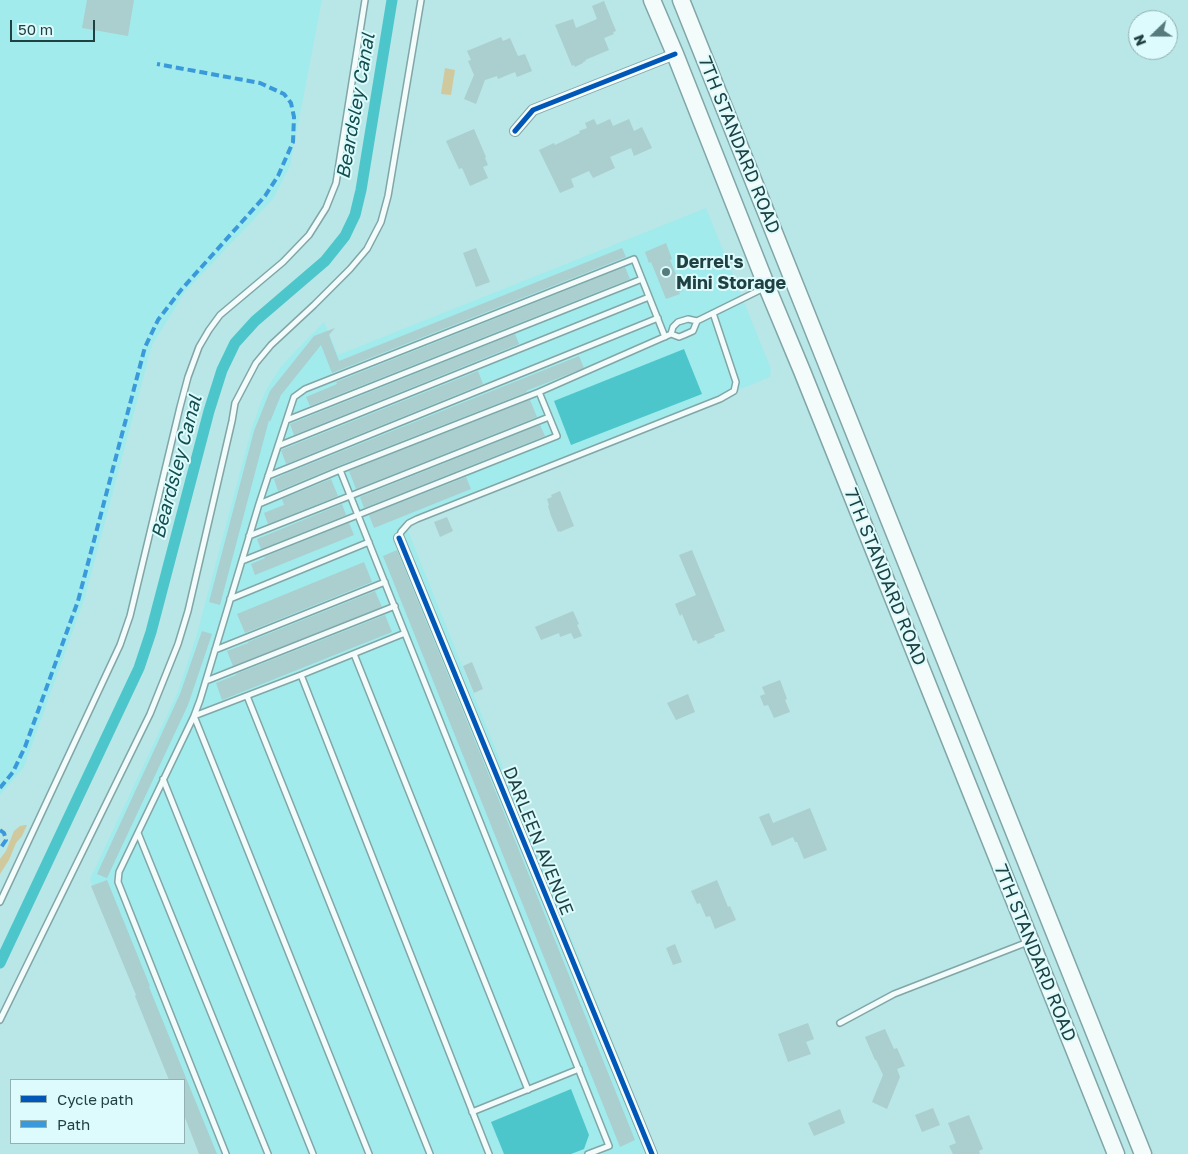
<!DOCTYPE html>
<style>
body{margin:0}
#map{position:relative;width:1188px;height:1154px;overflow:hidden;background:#b9e6e7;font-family:"Golos Text",sans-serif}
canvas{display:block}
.legend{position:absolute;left:10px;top:1079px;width:175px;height:65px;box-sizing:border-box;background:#ddfbfc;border:1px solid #91b1b2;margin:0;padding:6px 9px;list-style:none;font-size:15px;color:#1f4142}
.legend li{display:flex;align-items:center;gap:10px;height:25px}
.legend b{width:25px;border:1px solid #91b1b2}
.north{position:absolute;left:1128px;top:10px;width:50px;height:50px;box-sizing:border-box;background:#ddfbfc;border:1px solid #91b1b2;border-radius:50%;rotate:248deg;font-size:14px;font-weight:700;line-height:20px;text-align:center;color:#1f4142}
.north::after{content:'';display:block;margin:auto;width:18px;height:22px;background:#557b7c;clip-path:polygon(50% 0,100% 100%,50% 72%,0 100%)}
.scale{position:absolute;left:10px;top:20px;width:85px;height:22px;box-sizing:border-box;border:2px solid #1f4142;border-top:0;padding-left:6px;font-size:15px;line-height:18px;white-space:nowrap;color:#1f4142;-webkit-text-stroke:4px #ddfbfc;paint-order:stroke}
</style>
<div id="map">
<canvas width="1188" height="1154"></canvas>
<ul class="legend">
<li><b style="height:6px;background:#0057b8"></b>Cycle path</li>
<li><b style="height:6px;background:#3a99da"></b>Path</li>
</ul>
<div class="north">N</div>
<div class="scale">50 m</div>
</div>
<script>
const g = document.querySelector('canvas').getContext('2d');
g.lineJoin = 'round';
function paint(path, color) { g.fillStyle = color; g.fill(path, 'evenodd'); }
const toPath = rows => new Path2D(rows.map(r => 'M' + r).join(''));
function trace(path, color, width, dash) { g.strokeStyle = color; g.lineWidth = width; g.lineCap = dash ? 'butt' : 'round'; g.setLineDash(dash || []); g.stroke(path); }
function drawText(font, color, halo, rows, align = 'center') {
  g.font = font + ' "Golos Text",sans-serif'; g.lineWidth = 4; g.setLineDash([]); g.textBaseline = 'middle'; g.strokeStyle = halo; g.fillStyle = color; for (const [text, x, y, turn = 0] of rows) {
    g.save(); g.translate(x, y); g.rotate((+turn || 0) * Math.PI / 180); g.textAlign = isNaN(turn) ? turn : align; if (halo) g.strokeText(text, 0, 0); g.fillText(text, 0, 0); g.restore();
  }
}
const built = toPath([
 [0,0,322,0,290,166,273,199,185,292,152,345,85,597,24,767,0,795],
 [706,208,771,369,770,377,406,526,658,1154,200,1154,184,1113,184,1080,171,1080,90,879,177,694,197,634,252,427,261,402,266,390,280,368,289,358,324,322,338,355]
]);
const green = toPath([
 [445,68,455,70,451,95,441,94],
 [25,825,27,825,22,836,16,843,9,860,0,874,0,859,6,851,14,831,20,826]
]);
const water = toPath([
 [684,349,702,394,571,445,554,401],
 [571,1089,589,1135,584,1149,571,1154,504,1154,491,1122]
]);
const canal = toPath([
 [0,963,139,668,151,632,209,411,222,370,235,343,255,321,325,261,345,236,355,215,361,190,392,0]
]);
const building = toPath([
 [87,0,134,0,128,36,82,28],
 [604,1,616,31,613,32,614,34,604,38,609,50,585,60,586,61,583,62,583,63,575,67,574,65,572,66,555,25,573,19,576,28,597,19,592,6],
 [501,37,503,41,510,38,518,56,525,54,532,71,517,77,515,72,498,79,497,76,485,80,476,104,464,99,474,75,468,61,471,60,467,51],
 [594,119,597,125,610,119,613,126,629,119,634,131,642,127,652,148,634,156,631,148,610,157,615,168,593,178,589,171,571,179,574,187,560,193,539,150,554,143,555,145,580,133,579,131,587,128,585,123],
 [474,129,486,157,485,158,488,165,483,167,488,178,470,186,462,168,459,169,446,141],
 [666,243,672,259,670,260,683,291,679,292,680,294,666,299,651,262,649,263,645,252],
 [476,248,490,282,476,287,463,253],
 [622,248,626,257,332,373,321,345,281,395,270,422,269,420,220,605,209,602,254,431,270,391,314,336,335,328,329,335,339,361],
 [625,267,630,279,310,406,306,397,337,384,336,382],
 [515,334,519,344,294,435,290,424],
 [579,356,584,368,526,391,527,392,338,466,278,491,274,479,290,472],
 [478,371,483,384,286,464,281,450],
 [530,400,537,417,356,489,349,471],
 [540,425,545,436,364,508,360,497],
 [466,477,471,489,374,528,369,515],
 [331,479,338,496,268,524,264,513,284,505,282,499],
 [560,491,574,526,560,532,560,531,558,532,551,516,548,506,549,505,547,499,552,497,551,495],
 [342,504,346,515,261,549,257,539],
 [447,517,453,531,440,537,434,522],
 [349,523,354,535,255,575,251,564,265,558,264,557],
 [397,550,486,768,635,1140,620,1147,383,556],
 [692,550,725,631,714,635,715,637,698,644,696,640,693,641,682,614,680,616,675,604,696,595,679,555],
 [364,562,372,582,245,633,237,614],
 [375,591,382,607,233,666,227,651,248,643,248,642],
 [573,611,579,624,577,625,582,636,574,639,571,633,560,637,559,633,541,640,535,627],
 [385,615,392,632,222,700,216,683,236,675,236,674],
 [202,631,212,634,188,705,107,878,97,874,180,694],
 [472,662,483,689,474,693,463,666],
 [780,680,787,699,785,700,790,712,774,718,768,705,764,706,760,696,765,694,762,687],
 [688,694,695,712,676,720,667,703],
 [810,808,827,850,804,859,797,842,795,842,793,837,772,846,759,817,769,813,773,823],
 [107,880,150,986,149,987,217,1154,199,1154,184,1115,184,1080,169,1080,135,996,136,995,91,886],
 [717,880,728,907,730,906,736,920,715,929,710,916,706,917,700,903,697,904,691,891],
 [675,944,682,962,673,965,666,948],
 [808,1023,814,1039,806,1042,811,1054,788,1062,778,1034],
 [885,1029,894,1049,897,1048,905,1066,897,1069,900,1077,887,1109,872,1102,883,1075,876,1060,875,1060,865,1037],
 [933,1108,940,1125,922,1132,915,1115],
 [840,1109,845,1123,814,1136,808,1123],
 [969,1115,983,1149,979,1151,980,1154,953,1154,949,1146,956,1143,948,1123]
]);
const lane = toPath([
 [671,334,673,327,678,322,688,319,697,321,764,288],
 [287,420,642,279],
 [278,446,649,297],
 [340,470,609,1146,588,1154],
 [268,476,658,318],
 [259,504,294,397,305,389,634,259,665,337],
 [249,536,549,417],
 [399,538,401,532,409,523,417,519,720,399,734,391,736,382,713,313],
 [242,561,557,436,539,392],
 [230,599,369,542],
 [215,650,385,582],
 [354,654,528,1090],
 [301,675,489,1154],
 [206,681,395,606],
 [247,696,430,1154],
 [163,779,313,1154],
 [138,833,268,1154],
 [0,902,120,645,130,616,180,407,188,377,199,347,209,330,220,315,283,262,309,235,326,208,336,183,365,0],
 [0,1020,150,714,178,644,188,611,232,421,235,403,256,363,271,345,314,305,350,269,367,249,381,222,388,196,421,0],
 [840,1023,894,994,1028,942],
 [472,1112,579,1069],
 [226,1154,118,882,119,872,194,716,200,700,259,504,340,470,539,392,671,334,679,337,684,335,693,331,697,321],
 [369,1154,194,716,301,675,405,633]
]);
const street = toPath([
 [515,131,533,110,675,54],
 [399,538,652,1154]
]);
const primary = toPath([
 [652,0,675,54,767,287,802,371,1116,1154],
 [681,0,1143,1154]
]);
const quiet = toPath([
 [0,788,13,772,25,747,78,601,145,347,158,320,181,290,265,196,278,176,293,142,294,117,291,103,284,94,260,83,157,64],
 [0,830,4,833,6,840,0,849]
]);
const cycleway = toPath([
 [515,131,533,110,675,54],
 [399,538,652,1154]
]);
const markers = [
 [666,272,5,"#557b7c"]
];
const streetNames = [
 ["7TH STANDARD ROAD",739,145,68],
 ["7TH STANDARD ROAD",885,577,68],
 ["DARLEEN AVENUE",538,841,68],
 ["7TH STANDARD ROAD",1035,953,68]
];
const poiNames = [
 ["Derrel's",676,262],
 ["Mini Storage",676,283]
];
const waterNames = [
 ["Beardsley Canal",356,106,-80],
 ["Beardsley Canal",177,467,-75]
];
paint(built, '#a2ebec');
paint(green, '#d0c99e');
paint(water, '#4cc6ca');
trace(canal, '#4cc6ca', 11);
paint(building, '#abcecf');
trace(lane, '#81a6a7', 8);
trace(street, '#81a6a7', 12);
trace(primary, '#81a6a7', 19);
trace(lane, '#f4fbfb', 5);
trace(street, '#f4fbfb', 10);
trace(primary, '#f4fbfb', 16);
trace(quiet, '#3a99da', 4, [8, 4]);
trace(cycleway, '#0057b8', 5);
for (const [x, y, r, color] of markers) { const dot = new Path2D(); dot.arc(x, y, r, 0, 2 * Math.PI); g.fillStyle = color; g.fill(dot); trace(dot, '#ddfbfc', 2); }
drawText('18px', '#1f4142', '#ddfbfc', streetNames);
drawText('bold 18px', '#1f4142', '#ddfbfc', poiNames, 'left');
drawText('italic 19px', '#124e50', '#ddfbfc', waterNames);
</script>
